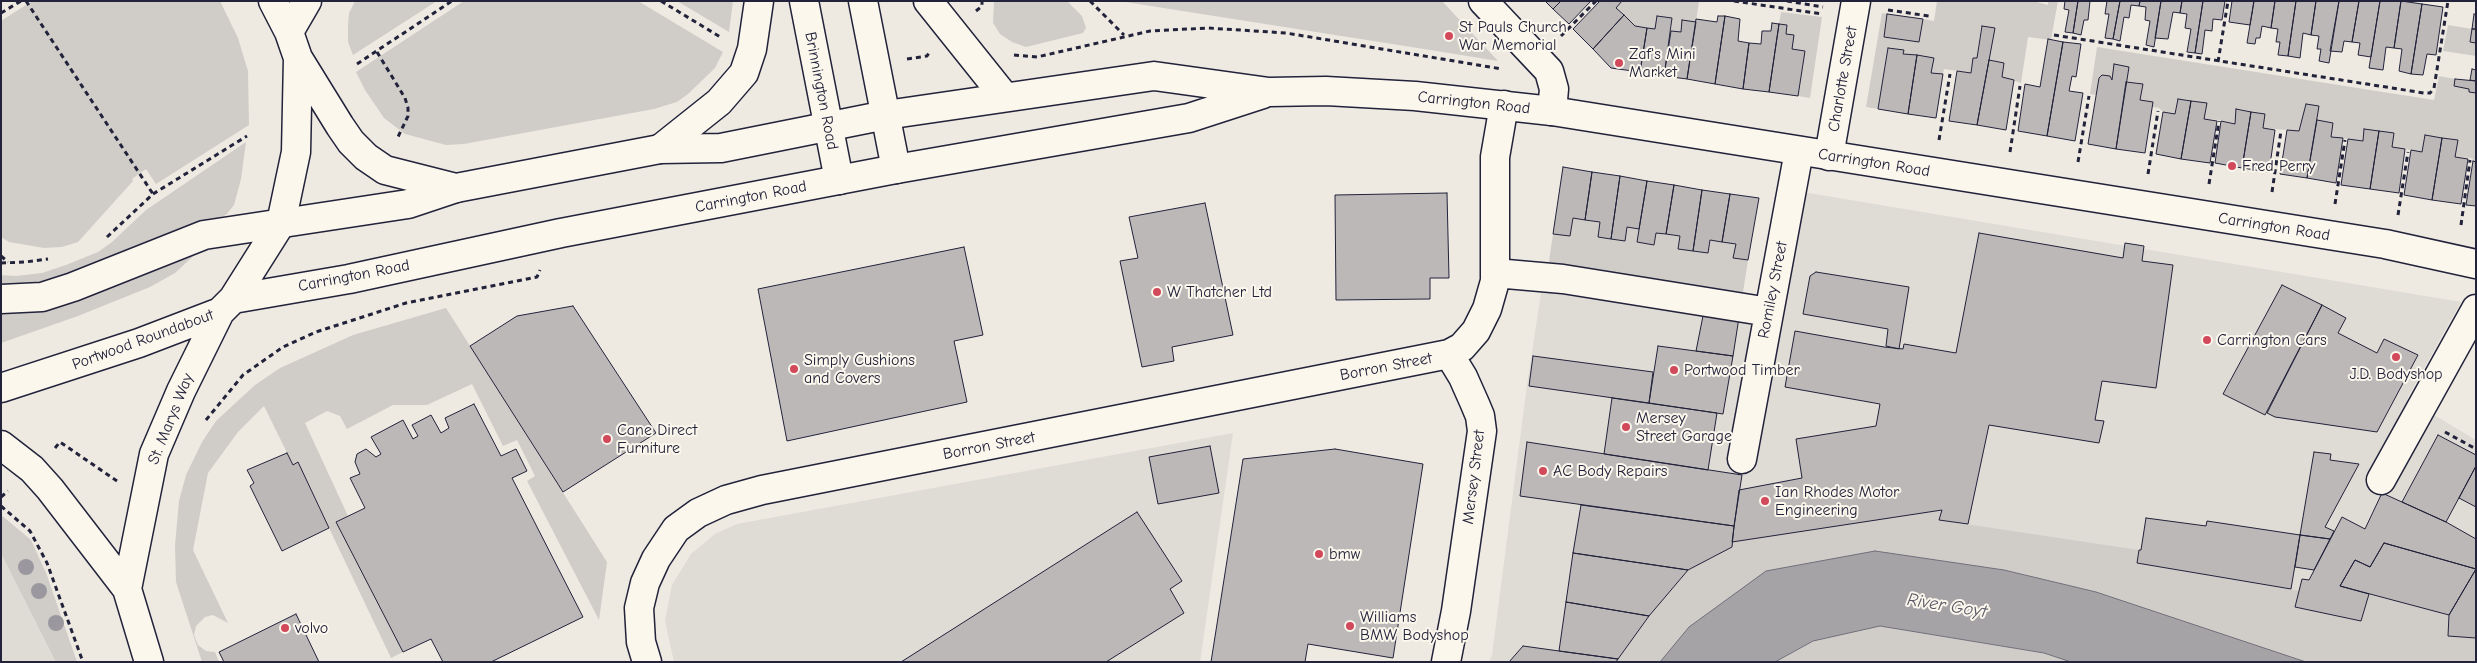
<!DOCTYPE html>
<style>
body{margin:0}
#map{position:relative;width:2477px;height:663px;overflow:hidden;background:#eeeae2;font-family:"Comic Neue",sans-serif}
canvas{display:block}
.frame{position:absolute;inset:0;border:2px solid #22223b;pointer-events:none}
</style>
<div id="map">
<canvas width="2477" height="663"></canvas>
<div class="frame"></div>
</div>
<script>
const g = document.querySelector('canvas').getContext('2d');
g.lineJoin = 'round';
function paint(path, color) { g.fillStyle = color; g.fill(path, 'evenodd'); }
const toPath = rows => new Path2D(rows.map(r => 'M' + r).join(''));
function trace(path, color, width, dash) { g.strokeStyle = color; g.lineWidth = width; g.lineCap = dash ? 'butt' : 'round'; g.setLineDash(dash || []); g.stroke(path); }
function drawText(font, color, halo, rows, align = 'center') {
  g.font = font + ' "Comic Neue",sans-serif'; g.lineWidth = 4; g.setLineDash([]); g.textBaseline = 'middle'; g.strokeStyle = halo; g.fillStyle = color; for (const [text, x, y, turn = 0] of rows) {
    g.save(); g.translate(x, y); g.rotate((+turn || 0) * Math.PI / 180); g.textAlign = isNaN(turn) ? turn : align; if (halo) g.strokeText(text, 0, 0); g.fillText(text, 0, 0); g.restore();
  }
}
const built = toPath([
 [1797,191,2461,302,2407,399,2476,440,2476,616,2243,602,1657,662,1489,662,1492,655,1527,385,1543,280,1772,317],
 [1233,433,1200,662,674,662,665,621,672,585,691,554,715,534,737,524],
 [1,515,31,540,46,573,77,662,1,662]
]);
const green = toPath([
 [32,1,220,1,238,38,248,71,249,125,156,184,146,169,140,173,132,179,133,181,78,242,62,247,44,248,9,242,1,237,1,21],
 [355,1,437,1,353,55,348,42,348,26,349,13],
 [464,1,638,1,723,52,715,68,688,94,677,102,654,109,464,144,446,145,405,134,384,118,365,90,356,72],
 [677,1,733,1,729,32],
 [994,1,1067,1,1082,16,1086,28,1083,33,1026,47,1012,42,1000,34,993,23],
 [1119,1,1442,1,1498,61,1424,49],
 [1622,1,1699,1,1696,22,1682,21,1681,32,1671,31,1672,18,1658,16,1655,29,1635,26,1616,8],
 [1937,1,2033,1,2048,5,2048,1,2058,1,2051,40,2028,37,2021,83,2002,77,2004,63,1989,60,1995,28,1981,27,1977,58,1973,58,1971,73,1944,69,1943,74,1931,73,1933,58,1903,54,1904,50,1888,48,1878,109,1866,107,1882,13,1887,14,1884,37,1919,42,1923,19,1934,21],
 [1781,12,1822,17,1810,98,1798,96,1805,51,1792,49,1786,34,1787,25,1779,24],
 [2448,25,2472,29,2470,42,2476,43,2476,56,2443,51],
 [2097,47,2434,100,2439,76,2455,79,2454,86,2469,89,2476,93,2476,162,2471,158,2455,157,2458,140,2425,135,2422,152,2392,147,2394,133,2364,129,2363,141,2331,137,2333,123,2317,120,2319,106,2306,104,2299,131,2263,128,2265,114,2237,109,2235,124,2220,120,2204,119,2206,103,2178,99,2175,114,2163,112,2159,108,2152,107,2152,102,2140,100,2143,84,2126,82,2128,67,2114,64,2112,80,2096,95,2090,94],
 [246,142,241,179,234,205,226,215,52,280,1,286,1,275,16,276,42,273,66,265,98,252,112,242,146,210],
 [1573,218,1600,222,1598,237,1624,241,1627,227,1639,229,1638,242,1654,245,1656,233,1680,236,1678,248,1708,253,1710,240,1736,244,1734,258,1748,260,1742,299,1548,268,1553,234,1570,236],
 [202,248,175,273,150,287,78,316,1,343,1,314,37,312,80,301],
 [446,308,607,562,599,620,527,481,535,476,517,440,503,446,472,384,427,405,393,405,347,429,340,416,327,411,305,423,348,516,336,522,403,652,391,658,298,463,293,465,264,406,238,432,208,473,193,550,228,623,213,615,205,617,196,626,194,635,198,645,206,651,215,652,219,662,202,662,176,582,175,545,179,501,186,475,202,442,216,421,255,385,280,368,353,335],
 [1942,510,1939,520,2139,550,2137,563,2299,591,2295,607,2361,621,2369,594,2449,615,2448,636,2476,638,2476,662,2306,662,2096,592,2004,570,1689,627,1660,662,1616,662,1649,616,1688,570,1731,547,1732,542],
 [1,515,31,540,46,573,77,662,56,662,1,553],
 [1880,626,2044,653,2071,662,1775,662,1813,641]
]);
const water = toPath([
 [1875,551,2004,570,2096,592,2306,662,2071,662,2044,653,1880,626,1813,641,1775,662,1660,662,1689,627,1766,571,1875,551]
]);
const building = toPath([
 [1545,1,1561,1,1553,9,1545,1],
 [1561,1,1591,1,1569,24,1553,9,1561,1],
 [1600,1,1622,1,1616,8,1624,15,1593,49,1573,29,1600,1],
 [2065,1,2078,1,2073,33,2065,32,2069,10,2064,9,2065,1],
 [2078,1,2090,1,2088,20,2084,20,2081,35,2073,33,2078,1],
 [2107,1,2120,1,2113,39,2105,38,2109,14,2105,14,2107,1],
 [2120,1,2140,1,2139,6,2131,5,2129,18,2124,17,2120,41,2113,39,2120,1],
 [2140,1,2161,1,2154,47,2146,45,2150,21,2145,20,2146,7,2139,6,2140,1],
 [2161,1,2182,1,2180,13,2173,12,2168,39,2155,38,2161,1],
 [2182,1,2203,1,2195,53,2187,52,2191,29,2185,28,2187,14,2180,13,2182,1],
 [2203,1,2225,1,2222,20,2213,19,2212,31,2205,30,2202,54,2195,53,2203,1],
 [2232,1,2254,1,2250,25,2229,22,2232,1],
 [2254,1,2275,1,2271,28,2262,26,2260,38,2256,38,2255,44,2247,43,2254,1],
 [2275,1,2296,1,2288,56,2278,55,2280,42,2276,42,2278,29,2271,28,2275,1],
 [2296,1,2316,1,2311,35,2303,33,2300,58,2288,56,2296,1],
 [2316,1,2339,1,2329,63,2319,61,2321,49,2317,49,2319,36,2311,35,2316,1],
 [2339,1,2359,1,2352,42,2344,41,2342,52,2330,51,2339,1],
 [2359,1,2380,1,2371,57,2358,55,2360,43,2352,42,2359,1],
 [2380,1,2401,1,2394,48,2386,47,2383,70,2369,68,2380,1],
 [2401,1,2422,4,2411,74,2399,71,2402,49,2394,48,2401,1],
 [2422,4,2443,7,2436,55,2427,54,2423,75,2411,74,2422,4],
 [1887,14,1923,19,1919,42,1884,37,1887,14],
 [2474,14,2476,15,2476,29,2472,29,2474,14],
 [1624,15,1635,26,1647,28,1640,72,1611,68,1593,49,1624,15],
 [1657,16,1672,18,1664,76,1640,72,1647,28,1655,29,1657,16],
 [1718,16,1725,16,1715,84,1687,79,1696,19,1717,22,1718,16],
 [1725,16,1740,19,1738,41,1749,43,1743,89,1715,84,1725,16],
 [1682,20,1696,22,1687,79,1664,76,1671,31,1681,32,1682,20],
 [1772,23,1779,24,1769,92,1743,89,1749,43,1761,44,1762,31,1771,31,1772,23],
 [1779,24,1787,25,1786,34,1794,35,1792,49,1805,51,1798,96,1769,92,1779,24],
 [1982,26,1995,28,1977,125,1949,121,1957,71,1971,73,1973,58,1977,58,1982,26],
 [2472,29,2476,29,2476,43,2470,42,2472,29],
 [2048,39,2063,42,2047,136,2018,131,2025,84,2040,87,2048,39],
 [2063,42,2081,44,2076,77,2072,76,2069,91,2083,93,2075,141,2047,136,2063,42],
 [1888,48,1904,50,1903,54,1917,55,1908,114,1878,109,1888,48],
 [1917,55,1934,58,1931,73,1943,74,1936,118,1908,114,1917,55],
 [1989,60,2004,63,2002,77,2014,80,2006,130,1977,125,1989,60],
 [2114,64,2129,67,2116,149,2088,144,2099,78,2102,75,2110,76,2112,80,2114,64],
 [2472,69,2476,70,2476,81,2470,80,2472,69],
 [2455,79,2476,81,2476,93,2469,92,2469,89,2454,86,2455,79],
 [2126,82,2143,84,2140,100,2153,102,2145,153,2116,149,2126,82],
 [2178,99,2191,101,2181,159,2156,154,2163,112,2175,114,2178,99],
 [2191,101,2207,103,2204,119,2217,121,2210,163,2181,159,2191,101],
 [2306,104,2319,106,2307,178,2280,174,2287,130,2299,131,2306,104],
 [2236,109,2251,112,2242,168,2215,163,2221,121,2235,124,2236,109],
 [2251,112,2265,114,2263,128,2275,130,2269,172,2242,168,2251,112],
 [2317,120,2333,123,2331,137,2343,138,2336,183,2307,178,2317,120],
 [2364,129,2379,131,2370,189,2341,185,2348,139,2363,141,2364,129],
 [2379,131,2394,133,2392,147,2405,149,2399,193,2370,189,2379,131],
 [2425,135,2442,138,2432,200,2404,195,2411,150,2422,152,2425,135],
 [2442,138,2458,140,2455,157,2468,159,2461,204,2432,200,2442,138],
 [2473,161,2476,162,2476,206,2466,205,2473,161],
 [1563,167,1592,172,1585,220,1573,218,1570,236,1553,234,1563,167],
 [1592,172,1620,176,1611,239,1598,237,1600,222,1585,220,1592,172],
 [1620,176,1647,181,1639,229,1627,227,1625,241,1611,239,1620,176],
 [1647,181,1674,185,1666,234,1656,233,1654,245,1637,242,1647,181],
 [1674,185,1702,190,1693,251,1678,249,1680,236,1666,234,1674,185],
 [1702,190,1730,194,1722,242,1710,240,1708,253,1693,251,1702,190],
 [1447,193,1449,278,1430,278,1430,299,1336,300,1335,195,1447,193],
 [1730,194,1759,198,1748,260,1733,258,1736,244,1722,242,1730,194],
 [1205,203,1233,335,1172,347,1174,361,1142,367,1120,261,1138,258,1129,217,1205,203],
 [1979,233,2123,258,2125,243,2144,246,2142,261,2173,265,2156,388,2102,381,2095,420,2104,421,2099,443,1989,425,1968,524,1939,520,1942,510,1732,542,1739,490,1802,478,1796,439,1876,426,1880,404,1785,387,1795,331,1884,347,1903,349,1904,344,1956,353,1979,233],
 [964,247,983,335,954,341,967,402,787,441,758,289,964,247],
 [1816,272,1909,287,1899,349,1886,346,1888,329,1803,314,1810,276,1816,272],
 [2282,285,2322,305,2265,415,2223,394,2282,285],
 [2322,305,2346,318,2338,333,2377,353,2384,339,2418,355,2377,432,2275,417,2267,413,2322,305],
 [573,306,656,433,563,492,470,346,517,316,573,306],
 [1705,306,1740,311,1733,356,1696,351,1705,306],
 [1658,346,1733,356,1723,414,1649,403,1658,346],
 [1533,356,1653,372,1649,403,1529,386,1533,356],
 [1612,398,1717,413,1708,470,1604,454,1612,398],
 [474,404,501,456,516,449,527,471,512,478,583,617,491,662,443,662,431,639,403,652,336,522,365,508,350,478,360,474,355,462,357,454,366,449,376,457,381,454,371,437,403,420,413,439,418,436,412,425,431,415,441,433,449,428,445,418,474,404],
 [2438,435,2476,455,2476,466,2446,522,2402,502,2438,435],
 [1527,442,1742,475,1734,526,1520,496,1527,442],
 [1210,446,1219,493,1158,504,1149,457,1210,446],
 [1335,449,1423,464,1393,658,1308,644,1305,662,1211,662,1243,459,1335,449],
 [2314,452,2331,454,2330,460,2359,464,2325,527,2334,531,2330,539,2300,535,2314,452],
 [287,453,293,465,298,462,329,528,282,551,250,486,254,483,247,470,287,453],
 [2476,466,2476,507,2459,498,2476,466],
 [2382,493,2446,522,2476,539,2476,569,2384,543,2370,567,2355,560,2340,586,2369,594,2361,621,2295,607,2302,579,2309,580,2342,517,2365,529,2382,493],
 [1581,505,1734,526,1732,547,1688,570,1573,553,1581,505],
 [1137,512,1182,581,1170,589,1184,613,1106,662,901,662,1137,512],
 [2146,518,2206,526,2207,521,2300,535,2291,589,2137,563,2139,550,2141,550,2146,518],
 [2300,535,2330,539,2314,570,2295,567,2300,535],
 [2384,543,2476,569,2449,615,2340,586,2355,560,2370,567,2384,543],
 [1573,553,1688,570,1649,616,1566,602,1573,553],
 [2476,569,2476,638,2448,636,2449,615,2476,569],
 [1566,602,1649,616,1618,659,1559,651,1566,602],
 [296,614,319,662,224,662,219,652,296,614],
 [1523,646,1559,651,1618,659,1616,662,1509,662,1523,646]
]);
const path = toPath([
 [26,1,153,194],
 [661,1,722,38],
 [1090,1,1124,35],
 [1734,1,1822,14],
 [1787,1,1823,7],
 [1888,10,1929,16],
 [976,11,982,6,982,1],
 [1,13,21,1],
 [2054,35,2424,93,2430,93,2434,88,2448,1],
 [1561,36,1596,1],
 [377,52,405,98,408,108,408,116,397,139],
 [1014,55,1037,57,1150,31,1208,28,1286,33,1502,69],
 [907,59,927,56,929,53],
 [2218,62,2228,1],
 [357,64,452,1],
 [1939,140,1950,74],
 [2010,152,2020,86],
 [2078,162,2089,96],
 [2148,174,2158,111],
 [2209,184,2219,121],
 [2272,192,2281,131],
 [2335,204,2345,140],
 [2398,215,2408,152],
 [2461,225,2470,160],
 [107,237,153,194,247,136],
 [1,256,8,262],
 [1,263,25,262,48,259],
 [206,420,243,375,283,347,316,332,406,303,537,277,540,270],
 [2445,432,2476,449],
 [55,448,60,442,117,481],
 [1,497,8,491],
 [1,506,30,531,47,563,83,662]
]);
const minor = toPath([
 [804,1,839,180],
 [863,1,896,169],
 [928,1,1004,96],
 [1483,1,1549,71,1554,89,1552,111],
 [660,149,719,102,744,73,752,49,759,1],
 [1829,156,1856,1],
 [1495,273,1563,279,1769,312],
 [1,299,42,297,73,287,204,235,408,204,456,188],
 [1742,459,1799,151],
 [2381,480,2476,309],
 [647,662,641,642,639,608,645,583,656,559,676,529,698,513,726,500,762,490,1449,354,1462,347,1476,331,1487,309,1495,281,1495,157,1504,105],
 [1446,662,1456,611,1482,431,1480,416,1475,404,1463,377,1449,354]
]);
const major = toPath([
 [289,32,307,1],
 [298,58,340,126,351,142,366,157,385,170,456,188,660,149,721,148,886,115,1154,76,1269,92,1326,91,1415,96,1552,111,2385,244,2476,264],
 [233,299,349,279,561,233,896,169,1189,118,1263,94],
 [1,388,139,343,220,312,233,299,281,223,296,152,298,58,289,32,273,1],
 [1,445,32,469,50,489,127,589,149,662],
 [127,589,154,454,181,391,220,312]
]);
const trees = [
 [26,567],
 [39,591],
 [56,623]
];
const markers = [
 [1449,36,5,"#d1495b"],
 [1619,63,5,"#d1495b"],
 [2232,166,5,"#d1495b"],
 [1157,292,5,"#d1495b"],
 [2207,340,5,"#d1495b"],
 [2396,357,5,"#d1495b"],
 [794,369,5,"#d1495b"],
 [1674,370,5,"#d1495b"],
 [1626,427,5,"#d1495b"],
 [607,439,5,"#d1495b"],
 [1543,471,5,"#d1495b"],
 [1765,501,5,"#d1495b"],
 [1319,554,5,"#d1495b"],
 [1350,626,5,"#d1495b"],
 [285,628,5,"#d1495b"]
];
const poiNames = [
 ["St Pauls Church",1459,27],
 ["War Memorial",1459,45],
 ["Zaf's Mini",1629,54],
 ["Market",1629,72],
 ["Fred Perry",2242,166],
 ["W Thatcher Ltd",1167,292],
 ["Carrington Cars",2217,340],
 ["Simply Cushions",804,360],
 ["and Covers",804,378],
 ["Portwood Timber",1684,370],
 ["J.D. Bodyshop",2396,374,"center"],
 ["Mersey",1636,418],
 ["Street Garage",1636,436],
 ["Cane Direct",617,430],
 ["Furniture",617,448],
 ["AC Body Repairs",1553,471],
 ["Ian Rhodes Motor",1775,492],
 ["Engineering",1775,510],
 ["bmw",1329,554],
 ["Williams",1360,617],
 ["BMW Bodyshop",1360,635],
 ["volvo",295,628]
];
const streetNames = [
 ["Charlotte Street",1843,79,-80],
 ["Brinnington Road",821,91,79],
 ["Carrington Road",1474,103,6],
 ["Carrington Road",1874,163,9],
 ["Carrington Road",751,197,-11],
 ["Carrington Road",2274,227,9],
 ["Carrington Road",354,276,-11],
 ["Romiley Street",1773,290,-79],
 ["Portwood Roundabout",143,340,-20],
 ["Borron Street",1386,367,-11],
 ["St. Marys Way",171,419,-68],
 ["Borron Street",989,446,-11],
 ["Mersey Street",1474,477,-83]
];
const waterNames = [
 ["River Goyt",1947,606,9]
];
paint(built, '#dfdbd5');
paint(green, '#d0cdc9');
paint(water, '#a6a3a7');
trace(water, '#716f7c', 1);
paint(building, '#bcb8b8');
trace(building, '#22223b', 1);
trace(minor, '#22223b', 31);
trace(major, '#22223b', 31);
trace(path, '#22223b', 3, [5, 4]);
trace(minor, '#fbf7ec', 28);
trace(major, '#fbf7ec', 28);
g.fillStyle = '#9a989e';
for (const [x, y] of trees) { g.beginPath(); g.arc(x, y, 8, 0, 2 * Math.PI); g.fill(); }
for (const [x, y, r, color] of markers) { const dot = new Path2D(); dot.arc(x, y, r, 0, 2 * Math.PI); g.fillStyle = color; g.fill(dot); trace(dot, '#fbf7ec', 2); }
drawText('16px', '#22223b', '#fbf7ec', poiNames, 'left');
drawText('16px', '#22223b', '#fbf7ec', streetNames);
drawText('italic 18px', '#575666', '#fbf7ec', waterNames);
</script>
